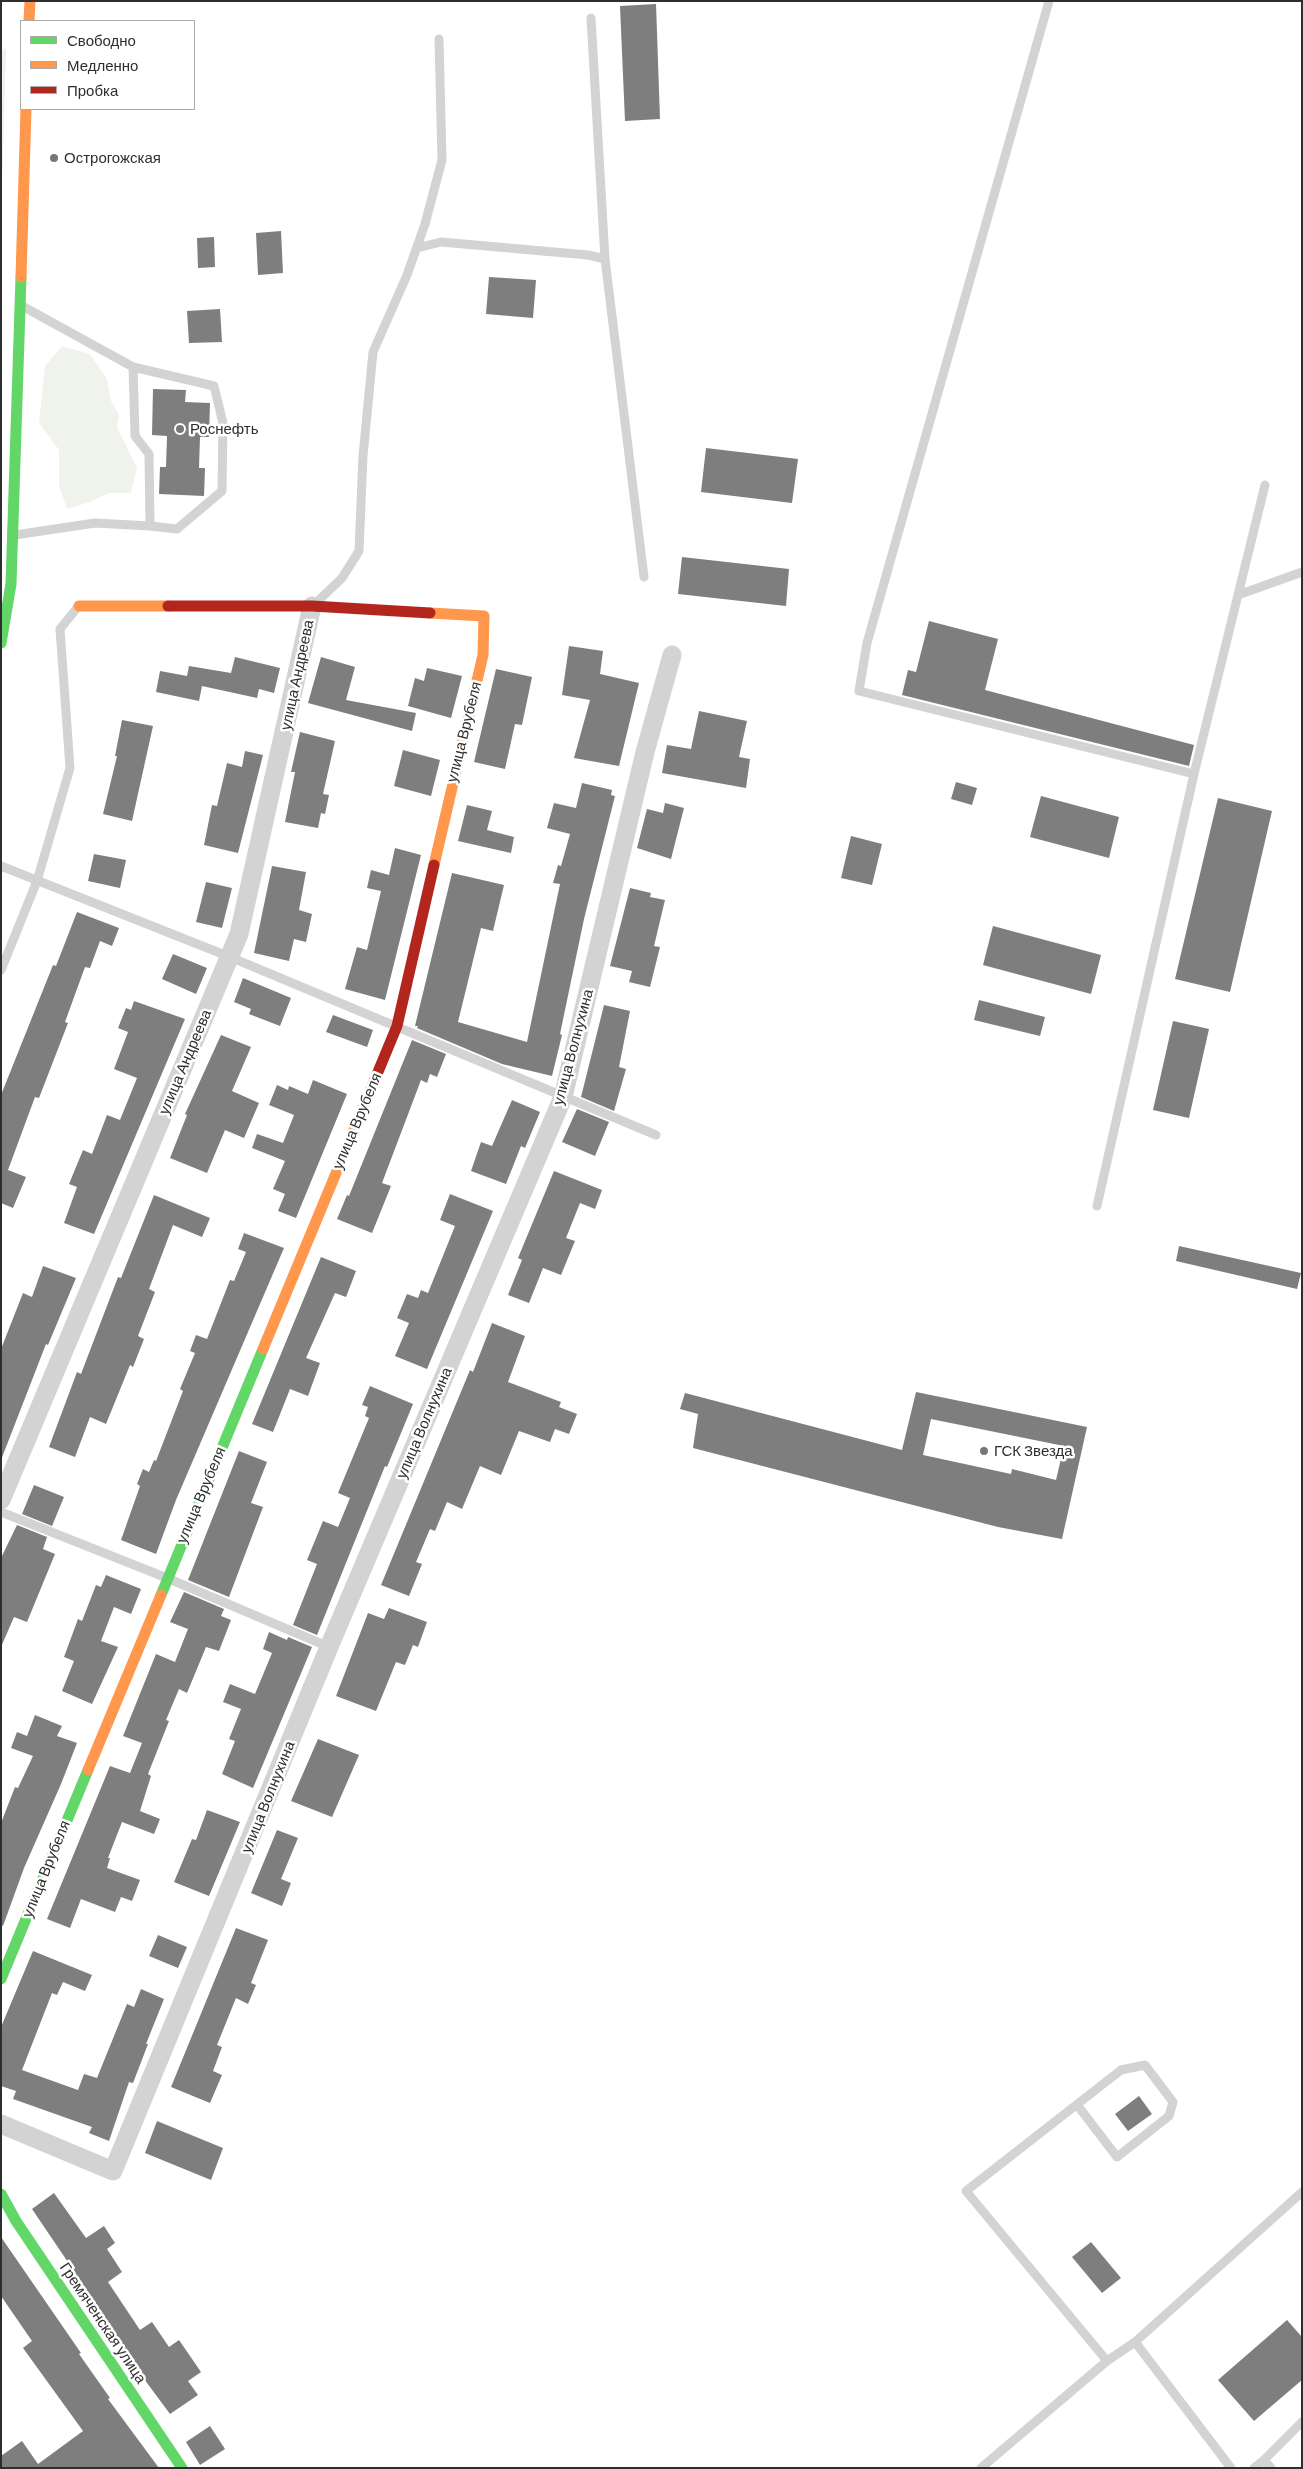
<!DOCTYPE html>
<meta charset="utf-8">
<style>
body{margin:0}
#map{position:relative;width:1303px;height:2469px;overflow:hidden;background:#fff;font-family:Barlow,sans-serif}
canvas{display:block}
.frame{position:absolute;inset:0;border:2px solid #2e2e2e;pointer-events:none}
.legend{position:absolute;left:20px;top:20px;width:175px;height:90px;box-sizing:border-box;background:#fff;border:1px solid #ababab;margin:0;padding:6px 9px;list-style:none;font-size:15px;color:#2e2e2e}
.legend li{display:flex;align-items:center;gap:10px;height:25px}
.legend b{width:25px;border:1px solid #ababab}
</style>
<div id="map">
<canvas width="1303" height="2469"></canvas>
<div class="frame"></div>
<ul class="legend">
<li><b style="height:6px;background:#63d668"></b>Свободно</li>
<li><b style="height:6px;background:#ff974d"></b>Медленно</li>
<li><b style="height:6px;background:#b3261e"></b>Пробка</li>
</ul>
</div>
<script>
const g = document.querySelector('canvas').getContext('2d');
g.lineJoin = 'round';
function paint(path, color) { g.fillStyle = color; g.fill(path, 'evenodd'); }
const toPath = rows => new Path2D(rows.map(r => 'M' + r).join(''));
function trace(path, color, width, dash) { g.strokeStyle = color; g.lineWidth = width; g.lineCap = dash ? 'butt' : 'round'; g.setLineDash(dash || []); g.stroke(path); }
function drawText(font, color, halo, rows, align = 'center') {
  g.font = font + ' Barlow,sans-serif'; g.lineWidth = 5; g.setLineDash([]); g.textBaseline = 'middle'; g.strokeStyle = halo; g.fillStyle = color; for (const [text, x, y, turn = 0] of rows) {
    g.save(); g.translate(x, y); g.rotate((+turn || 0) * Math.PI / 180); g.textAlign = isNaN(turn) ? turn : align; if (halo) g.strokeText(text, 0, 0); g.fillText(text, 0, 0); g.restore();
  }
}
const green = toPath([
 [6,48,2,194,1,238,1,50],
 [62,346,90,354,107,379,111,401,119,415,117,427,137,468,131,493,109,493,90,502,67,509,59,485,59,450,39,423,45,366]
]);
const building = toPath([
 [656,4,660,119,625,121,620,6],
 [281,231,283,273,258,275,256,233],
 [214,237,215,267,198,268,197,238],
 [489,277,536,280,533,318,486,314],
 [220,309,222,342,189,343,187,311],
 [153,389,186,390,185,402,210,403,209,437,200,437,199,468,205,468,204,496,159,494,160,467,166,467,167,436,152,435],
 [706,448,798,459,792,503,701,492],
 [682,557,789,569,786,606,678,594],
 [929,621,998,639,985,690,1194,745,1189,766,902,695,908,670,916,672],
 [569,646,603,651,600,674,639,683,619,766,574,758,590,700,562,695],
 [235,657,280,668,274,693,259,689,257,698,202,686,199,701,156,692,160,671,187,676,189,666,231,673],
 [321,657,355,667,346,700,416,713,412,731,308,703],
 [427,668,462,676,451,718,408,706,415,678,424,681],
 [496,669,532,677,522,725,515,724,505,769,474,762],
 [699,711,747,721,739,757,750,759,746,788,662,773,667,745,691,749],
 [122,720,153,726,132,821,103,814,117,756,115,756],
 [300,732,335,741,323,794,329,795,325,814,321,813,318,828,285,822,295,772,291,772],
 [403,750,440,760,431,796,394,786],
 [245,751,263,755,238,853,204,845,212,805,217,806,227,763,242,767],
 [956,782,977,788,972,805,951,799],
 [582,783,612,790,611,795,615,796,584,919,560,1034,562,1035,552,1076,502,1064,417,1028,418,1026,415,1026,452,873,504,885,493,931,481,928,458,1022,527,1042,560,884,553,883,558,865,561,866,570,834,547,828,554,803,576,808],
 [1041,796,1119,817,1109,858,1030,837],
 [1218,798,1272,811,1230,992,1175,979],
 [665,803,684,808,671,859,637,848,647,809,663,813],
 [467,805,492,811,487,830,514,837,511,853,458,841],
 [851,836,882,844,872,885,841,878],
 [395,848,421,855,385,1000,345,989,357,947,367,950,381,891,367,888,371,870,389,875],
 [94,854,126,860,120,888,88,881],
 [272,866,306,872,299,910,312,914,306,942,294,939,289,961,254,953],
 [206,882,232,888,222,928,196,922],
 [630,888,651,893,650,897,665,900,654,946,660,947,650,987,629,982,632,971,610,966],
 [77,912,119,928,112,946,100,941,90,968,85,967,65,1022,68,1023,39,1098,35,1097,8,1170,26,1177,13,1208,1,1203,1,1095,53,965,56,966],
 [993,926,1101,955,1091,994,983,965],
 [173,954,207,968,196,994,162,979],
 [243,978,291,998,280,1026,249,1014,251,1009,234,1002],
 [979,1000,1045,1017,1040,1036,974,1020],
 [134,1001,185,1019,94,1234,64,1223,77,1187,69,1184,83,1150,92,1154,107,1115,120,1120,137,1078,114,1069,128,1032,118,1028,126,1008,131,1010],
 [604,1005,630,1011,619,1067,626,1069,614,1111,581,1097],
 [333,1015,373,1030,367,1047,326,1032],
 [1173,1021,1209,1029,1189,1118,1153,1110],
 [221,1035,251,1047,232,1091,259,1103,244,1138,225,1130,207,1173,170,1158,187,1115,185,1114],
 [412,1040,446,1054,437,1077,430,1074,427,1083,421,1080,382,1183,391,1186,372,1233,337,1219,347,1195,349,1196],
 [313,1080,347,1094,296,1218,278,1211,285,1194,273,1189,285,1161,252,1148,257,1134,283,1143,294,1115,269,1105,277,1085,288,1090,289,1086,308,1094],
 [512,1100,540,1112,525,1148,521,1146,506,1184,471,1171,481,1142,492,1146],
 [577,1109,609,1122,595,1156,562,1142],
 [554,1171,602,1190,595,1209,580,1203,566,1238,575,1241,561,1275,543,1268,529,1303,508,1295,522,1260,518,1258],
 [450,1194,493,1211,427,1369,395,1356,409,1323,397,1318,407,1294,418,1298,421,1290,428,1293,455,1226,440,1220],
 [154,1195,210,1218,202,1237,173,1225,149,1289,155,1292,138,1336,144,1339,133,1367,130,1365,106,1424,90,1417,75,1457,49,1447,77,1372,81,1374,118,1277,121,1278],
 [244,1233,284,1248,176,1500,156,1554,121,1540,140,1486,137,1484,143,1469,149,1472,154,1460,156,1461,183,1391,180,1389,195,1353,190,1351,196,1335,207,1339,230,1280,234,1281,246,1252,238,1249],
 [1179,1246,1301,1273,1297,1289,1176,1261],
 [321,1257,356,1271,346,1297,335,1293,306,1358,320,1363,308,1396,290,1389,273,1432,252,1424],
 [43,1266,76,1278,48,1345,46,1344,1,1460,1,1349,23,1293,32,1297],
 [492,1323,525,1336,508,1382,561,1402,559,1407,577,1414,569,1434,555,1429,550,1442,519,1431,501,1475,480,1466,462,1509,447,1502,435,1531,430,1529,416,1562,422,1564,409,1596,381,1585,470,1370,473,1372],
 [370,1386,413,1404,387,1467,385,1466,317,1635,293,1625,317,1564,307,1560,323,1521,338,1527,350,1498,338,1493,369,1418,365,1416,368,1407,362,1405],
 [916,1392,1087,1427,1062,1539,998,1527,693,1448,698,1414,680,1409,685,1393,902,1450],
 [931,1419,1064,1446,1056,1480,1012,1469,1011,1474,923,1455],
 [239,1451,267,1462,251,1503,263,1507,229,1597,188,1580],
 [34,1485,64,1497,52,1526,22,1514],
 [17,1525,47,1537,43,1549,55,1554,27,1622,14,1617,1,1647,1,1558],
 [106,1575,141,1589,131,1614,114,1607,101,1641,118,1647,92,1704,62,1691,74,1661,64,1657,78,1619,82,1621,96,1585,101,1587],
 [184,1592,224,1609,221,1616,231,1620,219,1651,206,1647,187,1693,179,1689,166,1720,169,1721,148,1774,151,1776,140,1811,160,1819,154,1834,122,1822,108,1858,110,1858,107,1868,140,1880,132,1901,121,1897,115,1912,81,1899,70,1928,47,1919,110,1766,130,1773,142,1743,123,1736,156,1654,175,1662,188,1629,170,1622],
 [389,1608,427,1622,418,1647,413,1645,405,1665,396,1662,376,1711,336,1696,368,1613,384,1619],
 [269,1632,287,1640,288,1637,312,1647,253,1788,222,1774,235,1741,229,1739,241,1709,223,1702,230,1684,255,1694,272,1653,263,1649],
 [35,1715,62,1726,57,1736,77,1743,61,1784,24,1868,3,1926,1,1925,1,1823,15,1787,18,1788,33,1756,11,1748,17,1732,27,1736],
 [318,1739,359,1755,332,1817,291,1801],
 [207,1810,240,1822,209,1896,174,1882,192,1839,196,1840],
 [277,1830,298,1838,281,1879,291,1883,282,1906,251,1893],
 [236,1928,268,1940,251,1983,256,1985,248,2004,236,1998,217,2045,222,2047,213,2071,222,2075,210,2103,171,2087],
 [158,1935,187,1947,178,1968,149,1956],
 [33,1951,92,1975,85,1991,63,1982,57,1995,52,1993,22,2070,78,2090,84,2074,97,2078,127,2004,134,2007,141,1989,164,1999,146,2044,148,2044,133,2083,129,2082,109,2141,89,2133,92,2127,13,2099,16,2091,1,2086,1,2027],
 [1139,2096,1152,2114,1128,2131,1115,2114],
 [157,2121,223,2148,211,2180,145,2153],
 [54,2193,86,2238,104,2226,115,2243,107,2249,122,2272,108,2282,140,2330,152,2322,169,2347,179,2340,201,2372,188,2381,198,2395,170,2414,110,2333,96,2310,99,2308,32,2209],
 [1,2237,81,2353,79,2354,110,2398,108,2399,159,2468,1,2468,1,2456,22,2441,38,2464,83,2431,23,2348,32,2341,1,2296],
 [1091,2242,1121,2278,1102,2293,1072,2257],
 [1287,2320,1302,2337,1302,2380,1254,2421,1218,2380],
 [210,2426,225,2449,200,2465,186,2442]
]);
const lane = toPath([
 [1049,1,867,643,859,691,1194,774,1097,1206],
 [591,18,605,259,644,577],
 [417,248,441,242,588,255,605,259],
 [133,367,214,386,223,423,222,491,177,529,150,526],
 [15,535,95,523,150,526,149,454,135,436,133,367,24,307],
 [1238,595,1302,572],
 [318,601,342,578,359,551,363,456,373,352,407,275,425,224,442,160,439,39],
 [1194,774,1265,485],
 [1,866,230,957,656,1135],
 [1,970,37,881,70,768,60,629,77,608],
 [1,1512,167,1578,329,1647],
 [1078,2106,1117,2157,1169,2116,1173,2102,1145,2065,1121,2070,966,2191,1107,2361],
 [1135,2342,1231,2468],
 [1264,2460,1302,2422],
 [981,2468,1107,2361,1135,2342,1302,2192],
 [1254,2468,1264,2460,1271,2468]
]);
const street = toPath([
 [1,1500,239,934,312,606],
 [1,2124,113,2171,329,1647,563,1097,645,752,672,655]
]);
const fast = toPath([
 [1,643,11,584,21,277],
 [161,1595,263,1349],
 [1,1979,88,1770],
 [1,2194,16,2221,182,2468]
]);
const slow = toPath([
 [29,21,30,1],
 [21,277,26,109],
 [79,606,168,606],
 [430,613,484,616,483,655,434,865],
 [263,1349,373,1084],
 [88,1770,161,1595]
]);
const jam = toPath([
 [168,606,312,606,430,613],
 [373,1084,397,1026,434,865]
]);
const markers = [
 [54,158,5,"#777"],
 [180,429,5,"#777"],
 [984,1451,5,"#777"]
];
const poiNames = [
 ["Острогожская",64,158],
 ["Роснефть",190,429],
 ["ГСК Звезда",994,1451]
];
const streetNames = [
 ["улица Андреева",297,675,-78],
 ["улица Врубеля",464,732,-76],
 ["улица Волнухина",573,1047,-75],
 ["улица Андреева",185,1062,-67],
 ["улица Врубеля",357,1121,-67],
 ["улица Волнухина",424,1423,-67],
 ["улица Врубеля",201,1495,-67],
 ["улица Волнухина",268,1797,-68],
 ["улица Врубеля",46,1869,-68],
 ["Гремяченская улица",103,2323,56]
];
paint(green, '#f0f3ec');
paint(building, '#7e7e7e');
trace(lane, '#d3d3d3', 9);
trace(street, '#d3d3d3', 19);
trace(fast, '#63d668', 11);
trace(slow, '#ff974d', 11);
trace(jam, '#b3261e', 11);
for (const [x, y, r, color] of markers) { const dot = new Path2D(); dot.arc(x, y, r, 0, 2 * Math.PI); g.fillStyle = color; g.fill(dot); trace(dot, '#fff', 2); }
drawText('15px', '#2e2e2e', '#fff', poiNames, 'left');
drawText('15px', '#2e2e2e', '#fff', streetNames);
</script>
